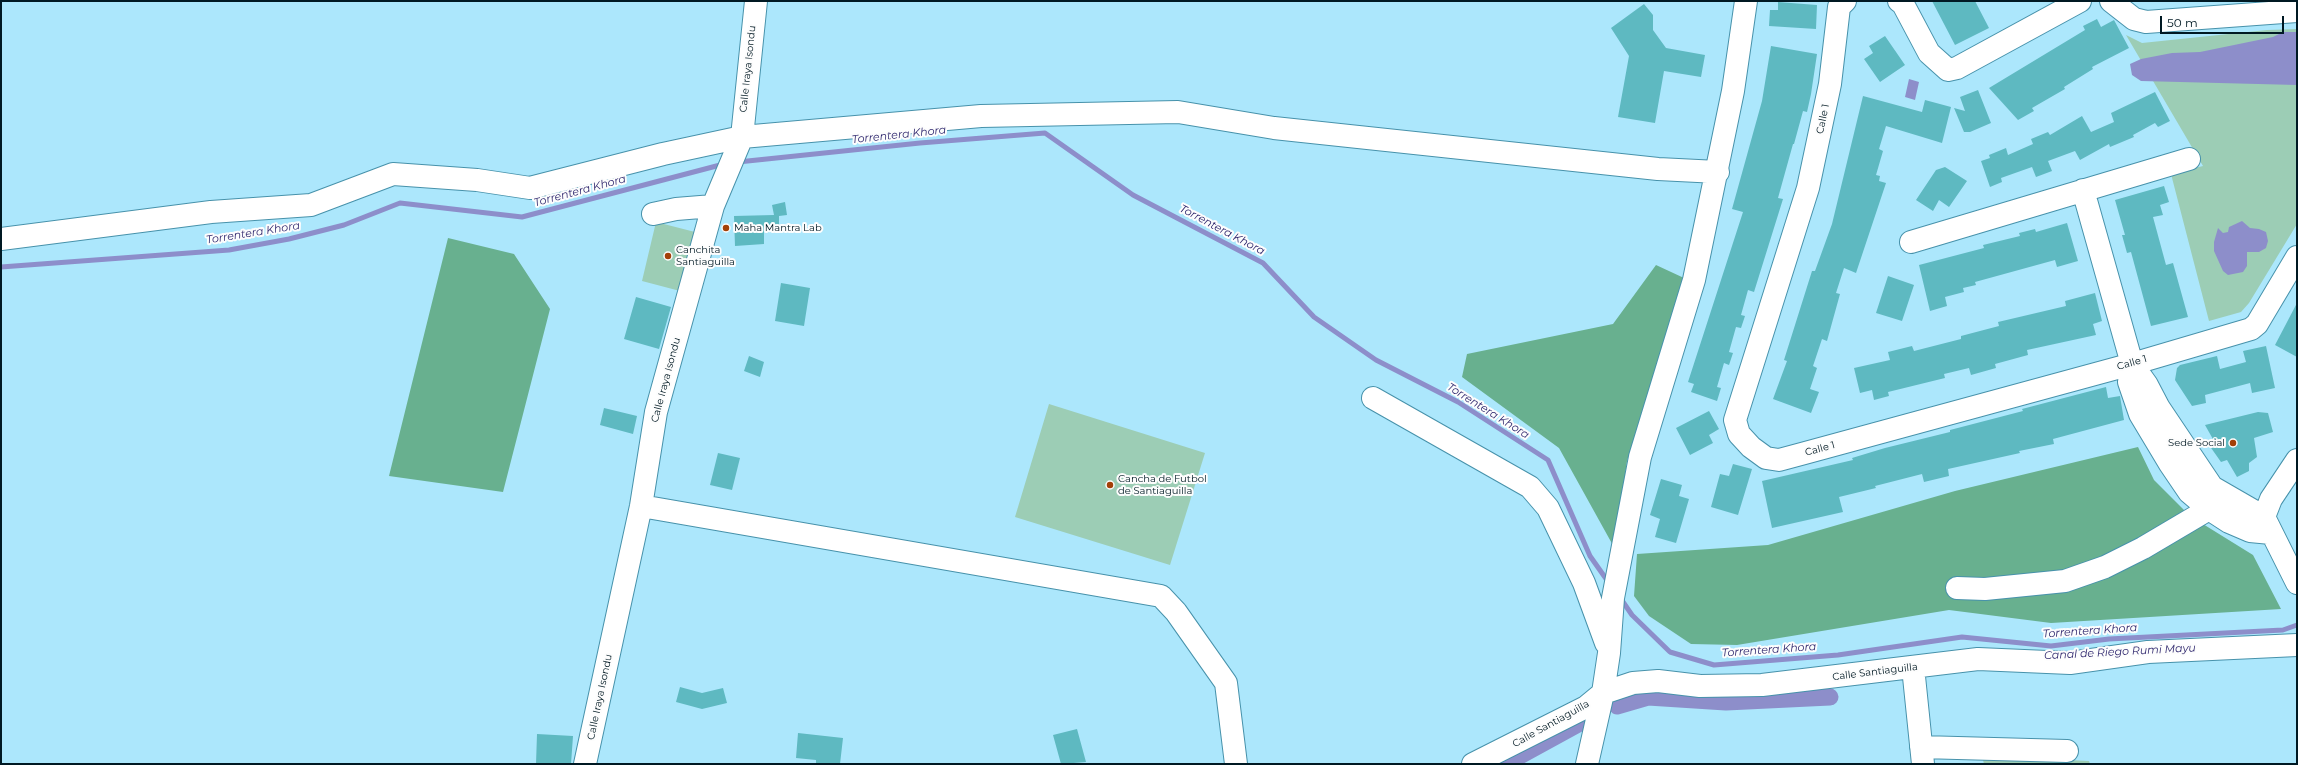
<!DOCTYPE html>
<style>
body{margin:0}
#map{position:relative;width:2298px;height:765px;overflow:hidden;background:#ace7fc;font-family:Montserrat,sans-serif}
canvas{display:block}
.frame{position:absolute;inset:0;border:2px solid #001923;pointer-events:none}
.scale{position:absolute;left:2160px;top:16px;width:124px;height:18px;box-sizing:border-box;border:2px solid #001923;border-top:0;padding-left:5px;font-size:12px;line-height:14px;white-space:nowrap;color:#001923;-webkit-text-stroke:3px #fdfdfd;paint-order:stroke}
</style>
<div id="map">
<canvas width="2298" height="765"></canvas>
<div class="frame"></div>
<div class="scale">50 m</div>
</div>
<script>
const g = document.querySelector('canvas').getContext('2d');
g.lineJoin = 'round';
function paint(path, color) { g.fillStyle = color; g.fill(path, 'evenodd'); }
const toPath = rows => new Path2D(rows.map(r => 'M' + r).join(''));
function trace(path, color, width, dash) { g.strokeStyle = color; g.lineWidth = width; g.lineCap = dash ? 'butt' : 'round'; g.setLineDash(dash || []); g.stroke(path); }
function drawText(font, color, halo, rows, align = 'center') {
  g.font = font + ' Montserrat,sans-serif'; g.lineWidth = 4; g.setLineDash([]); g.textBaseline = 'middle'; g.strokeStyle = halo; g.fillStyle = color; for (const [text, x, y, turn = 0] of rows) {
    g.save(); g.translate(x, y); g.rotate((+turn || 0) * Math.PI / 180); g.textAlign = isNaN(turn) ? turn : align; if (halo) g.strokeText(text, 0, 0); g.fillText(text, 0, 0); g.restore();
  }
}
const green = toPath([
 [2297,29,2297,224,2249,303,2241,312,2209,321,2171,174,2203,166,2126,35,2142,43,2267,30],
 [656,222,695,232,680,291,642,281],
 [1049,404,1205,453,1170,565,1015,517],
 [1982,756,2089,761,2090,764,1984,764]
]);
const forest = toPath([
 [448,238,514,254,550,309,503,492,389,476],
 [1656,265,1684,278,1627,461,1615,549,1559,448,1462,377,1467,354,1613,324],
 [2138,447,2154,480,2190,516,2253,555,2281,609,2051,623,1949,610,1737,645,1691,644,1649,616,1634,596,1637,554,1768,545,1955,491]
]);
const water = toPath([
 [2283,32,2297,32,2297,85,2141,81,2132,75,2130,64,2141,59,2172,53,2200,52,2273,37],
 [1909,79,1919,82,1915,100,1905,97],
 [2242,221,2250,228,2259,229,2266,232,2268,241,2266,248,2259,252,2247,252,2247,266,2243,272,2228,275,2223,271,2214,251,2214,242,2218,228,2223,233,2228,232,2229,227]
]);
const stream = toPath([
 [738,162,920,143,1045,133,1133,195,1263,263,1314,317,1376,360,1458,402,1548,460,1590,556,1609,583],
 [1,267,229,250,289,239,344,225,400,203,522,217,724,164],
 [1621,599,1632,615,1670,652,1714,665,1838,655,1962,637,2051,646,2109,639,2283,630,2297,625]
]);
const canal = toPath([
 [1617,706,1648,697,1726,702,1830,697],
 [1505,764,1589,718]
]);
const building = toPath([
 [1932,1,1975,1,1989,28,1955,45],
 [1778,2,1817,5,1816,29,1769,26,1770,10,1778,10],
 [1644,4,1653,15,1653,30,1666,48,1705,55,1701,77,1664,71,1655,123,1618,117,1629,56,1611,28],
 [2097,19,2101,27,2114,20,2129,48,2092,67,2093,69,2064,87,2065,89,2032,108,2034,111,2018,120,1989,88,2085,30,2083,26],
 [1885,36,1905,65,1880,82,1864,59,1873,53,1869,46],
 [1771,46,1817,54,1811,94,1807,112,1803,111,1794,144,1793,144,1778,198,1783,199,1754,292,1748,290,1741,315,1745,316,1741,328,1736,327,1729,352,1733,353,1729,365,1724,363,1717,387,1721,388,1717,401,1691,392,1694,384,1688,382,1743,212,1732,209,1762,101],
 [1978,90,1991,123,1970,132,1964,132,1954,108,1965,111,1960,97],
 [2155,92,2170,121,2158,127,2155,123,2133,135,2134,137,2110,147,2109,144,2080,160,2075,151,2048,161,2052,171,2036,177,2032,167,2001,178,2002,182,1990,187,1981,161,1990,158,1989,155,2006,148,2008,155,2033,144,2031,139,2048,132,2050,135,2082,116,2091,132,2114,122,2111,113],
 [1863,96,1922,112,1925,100,1951,107,1942,143,1886,126,1879,149,1883,151,1876,175,1880,176,1879,181,1886,183,1856,273,1844,268,1836,293,1840,294,1827,341,1822,339,1813,366,1817,368,1810,389,1819,392,1811,413,1773,399,1787,361,1784,360,1812,271,1815,271,1832,224],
 [1945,167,1967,181,1949,207,1939,200,1933,211,1916,200,1936,170],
 [2164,186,2169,202,2160,205,2163,215,2153,217,2166,265,2173,263,2188,317,2151,326,2131,252,2127,253,2122,235,2125,235,2115,200],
 [785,202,787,215,779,216,779,232,764,232,764,244,735,246,734,216,774,215,772,205],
 [2067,223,2078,261,2057,267,2055,260,1975,282,1976,285,1963,288,1964,292,1945,297,1947,306,1930,311,1919,265,1984,248,1983,245,2020,236,2019,233,2035,229,2036,232],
 [1888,276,1914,285,1902,321,1876,313],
 [781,283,810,288,804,326,775,321],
 [2095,293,2102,321,2093,324,2096,335,2027,350,2028,355,1995,364,1996,368,1971,375,1969,368,1944,374,1945,378,1888,392,1889,396,1874,400,1872,390,1860,393,1854,368,1890,360,1888,352,1912,346,1914,351,1961,339,1961,336,1999,326,1998,322,2066,306,2065,301],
 [636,297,671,307,659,349,624,339],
 [2297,303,2297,357,2275,345],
 [2266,346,2275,388,2252,393,2250,383,2205,395,2206,403,2192,406,2175,380,2177,368,2180,365,2217,356,2220,369,2246,362,2243,351],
 [749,356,764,362,760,377,744,371],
 [2106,387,2108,398,2120,396,2124,420,2053,439,2054,444,2019,451,2020,453,1948,469,1949,476,1924,482,1922,474,1875,486,1876,488,1839,497,1843,512,1772,528,1762,481,1853,460,1852,458,1885,448,1950,432,1950,430,2023,411,2022,409],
 [604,408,637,416,633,434,600,425],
 [1709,411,1719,429,1709,435,1713,443,1690,455,1676,428],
 [2258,412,2268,413,2273,432,2254,438,2257,457,2249,463,2249,471,2237,477,2227,460,2221,462,2209,445,2214,441,2205,425],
 [718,453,740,458,732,490,710,485],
 [1733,464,1752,469,1738,515,1711,507,1720,474,1729,476],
 [1661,479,1682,485,1679,496,1689,499,1676,543,1655,537,1660,519,1650,515],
 [680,687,702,693,723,688,727,703,702,709,676,702],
 [1077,729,1086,762,1061,764,1053,735],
 [798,733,843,738,840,764,816,764,816,760,796,758],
 [537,734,573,736,571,764,536,764]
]);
const minor = toPath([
 [1845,1,1839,7,1830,84,1808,188,1735,420,1739,434,1751,447,1766,458,1779,460,1805,453,2132,364,2251,329,2257,324,2297,257],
 [1899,1,1903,4,1929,53,1948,70,1957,68,2080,1],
 [2111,1,2134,19,2146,22,2297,11],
 [2083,190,2132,364,2147,385,2159,408,2212,487,2264,517,2297,583],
 [653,214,676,209,713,206],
 [1,239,211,212,311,205,393,174,477,180,530,188,663,154,742,137,981,116,1178,112,1274,128,1658,169,1718,172],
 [1911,242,2189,159],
 [2132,364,2129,382,2140,414,2170,464,2189,492,2209,509,2229,522,2250,531,2271,533],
 [1373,398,1530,487,1548,508,1584,583,1606,643],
 [641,506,1161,596,1176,612,1226,683,1236,764],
 [2264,517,2271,499,2297,460],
 [1957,588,1985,589,2065,581,2105,567,2143,548,2209,509],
 [1913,667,1923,764],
 [1921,747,2067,751],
 [585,764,641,506,656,412,713,206,742,137,756,1],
 [1473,764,1586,707,1603,693,1633,683,1658,681,1700,686,1762,685,1978,659,2070,663,2148,652,2297,645],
 [1587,764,1603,693,1609,653,1613,598,1640,457,1694,280,1733,91,1746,1]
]);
const markers = [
 [726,228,4,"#a34008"],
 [668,256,4,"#a34008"],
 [2233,443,4,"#a34008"],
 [1110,485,4,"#a34008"]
];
const streetNames = [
 ["Calle Iraya Isondu",748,69,-84],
 ["Calle 1",1823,119,-78],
 ["Calle 1",2132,363,-16],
 ["Calle Iraya Isondu",666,380,-75],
 ["Calle 1",1820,449,-15],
 ["Calle Santiaguilla",1875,672,-7],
 ["Calle Iraya Isondu",600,697,-78],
 ["Calle Santiaguilla",1551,724,-29]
];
const poiNames = [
 ["Maha Mantra Lab",734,228],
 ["Canchita",676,250],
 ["Santiaguilla",676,262],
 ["Sede Social",2225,443,"right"],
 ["Cancha de Futbol",1118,479],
 ["de Santiaguilla",1118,491]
];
const waterNames = [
 ["Torrentera Khora",899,135,-6],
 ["Torrentera Khora",580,191,-15],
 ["Torrentera Khora",1222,230,28],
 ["Torrentera Khora",253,233,-9],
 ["Torrentera Khora",1488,411,32],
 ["Torrentera Khora",2090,631,-4],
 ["Torrentera Khora",1769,650,-4],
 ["Canal de Riego Rumi Mayu",2120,652,-3]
];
paint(green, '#9ccdb5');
paint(forest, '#68b08f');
paint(water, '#8d8eca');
trace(stream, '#8d8eca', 5);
trace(canal, '#8d8eca', 17);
paint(building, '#5eb9c1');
trace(minor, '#4792ab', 24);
trace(minor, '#fff', 22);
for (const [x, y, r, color] of markers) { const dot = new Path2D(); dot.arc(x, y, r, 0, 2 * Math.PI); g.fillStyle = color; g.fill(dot); trace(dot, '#fdfdfd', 1.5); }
drawText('10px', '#001923', '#fdfdfd', streetNames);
drawText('10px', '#001923', '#fdfdfd', poiNames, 'left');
drawText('italic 11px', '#2d256c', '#fdfdfd', waterNames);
</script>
